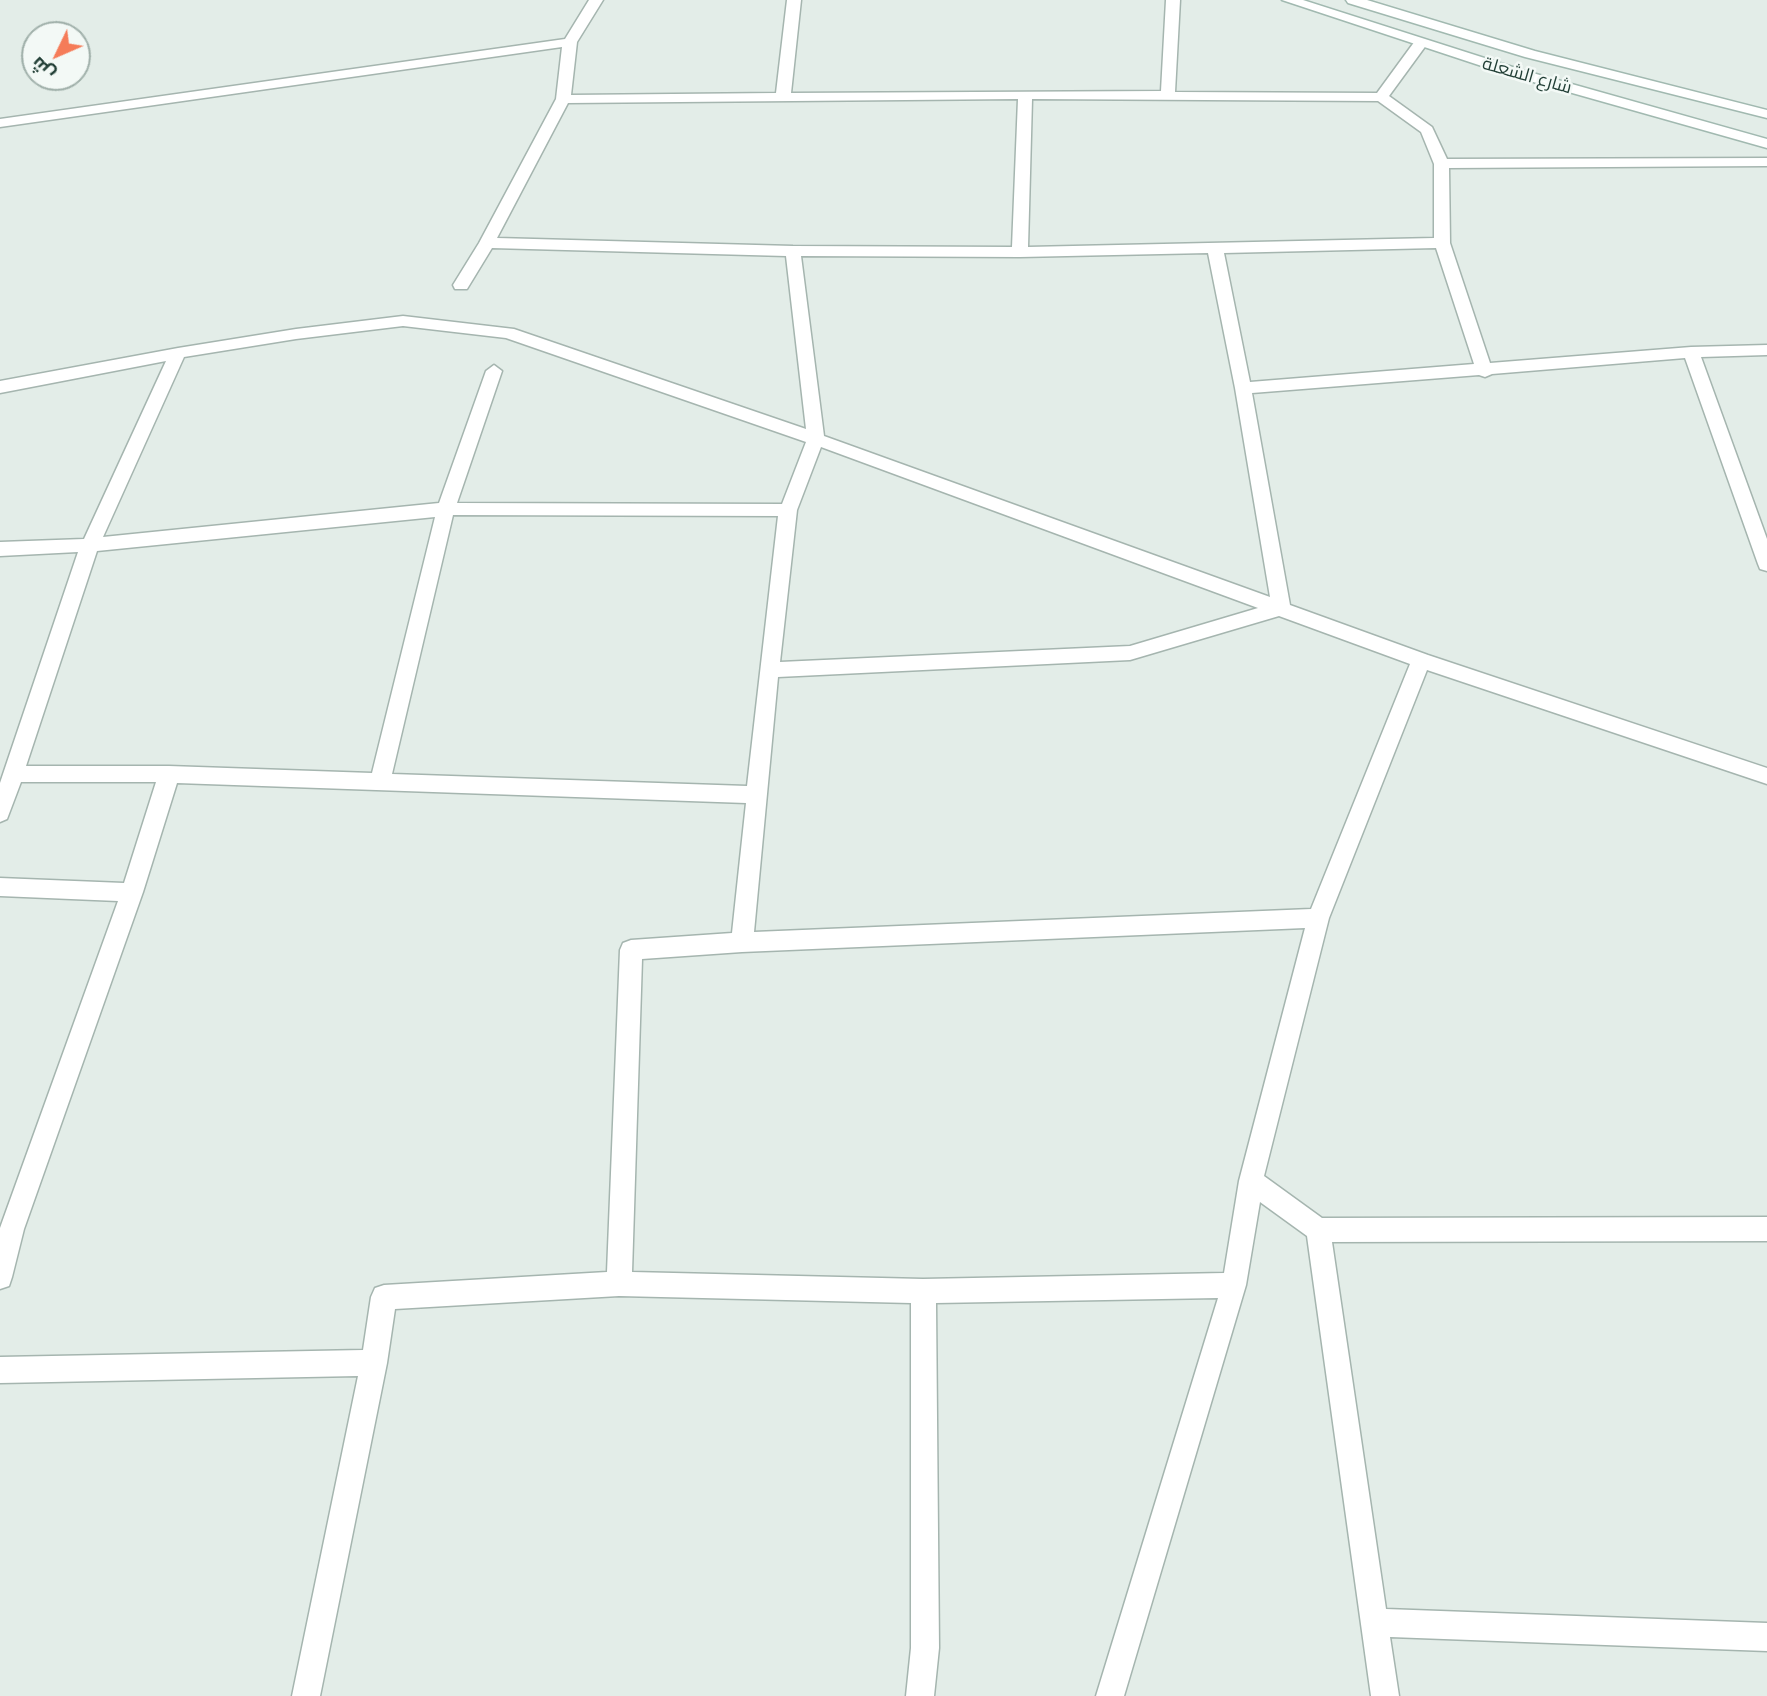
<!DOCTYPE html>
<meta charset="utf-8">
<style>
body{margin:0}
#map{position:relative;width:1767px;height:1696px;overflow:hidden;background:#e3ede8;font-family:"Open Sans",Cairo,sans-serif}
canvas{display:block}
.north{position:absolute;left:21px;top:21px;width:70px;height:70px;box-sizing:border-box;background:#f3f9f6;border:2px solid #9fafa9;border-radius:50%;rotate:226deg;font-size:19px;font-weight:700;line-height:28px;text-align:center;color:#223f36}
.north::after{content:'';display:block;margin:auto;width:24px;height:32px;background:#f57c59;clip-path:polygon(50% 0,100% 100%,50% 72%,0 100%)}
</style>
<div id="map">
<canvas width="1767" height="1696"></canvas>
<div class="north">ش</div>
</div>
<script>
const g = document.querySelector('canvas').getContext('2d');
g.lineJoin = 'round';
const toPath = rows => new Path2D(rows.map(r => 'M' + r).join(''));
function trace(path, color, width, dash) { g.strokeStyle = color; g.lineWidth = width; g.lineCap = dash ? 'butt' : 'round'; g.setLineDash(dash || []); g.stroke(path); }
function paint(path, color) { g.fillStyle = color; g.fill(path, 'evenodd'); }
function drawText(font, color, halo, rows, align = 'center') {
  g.font = font + ' "Open Sans",Cairo,sans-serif'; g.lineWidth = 5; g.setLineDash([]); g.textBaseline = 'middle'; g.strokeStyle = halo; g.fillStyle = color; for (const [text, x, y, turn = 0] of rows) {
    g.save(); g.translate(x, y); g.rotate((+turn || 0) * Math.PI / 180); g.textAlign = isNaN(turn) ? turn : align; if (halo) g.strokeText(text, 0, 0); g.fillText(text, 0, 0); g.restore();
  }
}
const minor = toPath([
 [589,0,603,0,577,42,571,95,776,93,787,0,801,0,791,93,1161,91,1166,0,1180,0,1175,92,1377,93,1415,41,1420,40,1427,44,1389,96,1432,127,1447,159,1767,158,1767,166,1449,168,1450,243,1490,363,1691,347,1767,345,1767,355,1701,357,1767,539,1767,571,1760,569,1758,564,1685,358,1492,374,1485,377,1479,375,1252,393,1290,605,1428,655,1767,768,1767,784,1427,670,1329,918,1264,1176,1322,1218,1767,1217,1767,1241,1332,1242,1386,1609,1767,1623,1767,1651,1390,1637,1399,1696,1371,1696,1307,1236,1260,1202,1246,1285,1124,1696,1096,1696,1218,1298,936,1303,939,1648,934,1696,906,1696,911,1648,911,1303,619,1296,395,1309,387,1363,320,1696,292,1696,358,1376,0,1383,0,1357,363,1350,371,1297,375,1288,384,1285,607,1272,620,950,623,943,631,940,732,933,746,803,177,783,143,892,24,1229,12,1277,9,1286,0,1289,0,1228,118,901,0,896,0,878,124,883,156,782,21,782,7,819,0,822,0,783,78,552,0,556,0,542,84,539,166,361,0,393,0,381,178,348,296,329,403,316,514,329,806,429,786,256,492,248,467,289,455,289,453,285,479,243,556,99,562,47,0,127,0,119,565,39,589,0],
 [1018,99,1012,247,793,246,497,238,568,103,1018,99],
 [1032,99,1378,101,1421,132,1434,164,1434,238,1028,247,1032,99],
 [1436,248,1474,364,1250,382,1224,253,1436,248],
 [1208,253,1235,388,1270,597,824,436,801,256,1020,257,1208,253],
 [403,326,506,338,806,442,782,504,457,503,502,371,494,365,486,371,439,503,103,537,184,357,296,339,403,326],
 [821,447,1258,608,1130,646,780,662,797,510,821,447],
 [453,515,778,516,747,786,392,774,453,515],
 [435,517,372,773,169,766,26,766,97,551,435,517],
 [1279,616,1410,664,1311,909,754,932,778,677,1130,660,1279,616],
 [1305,928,1239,1181,1224,1273,923,1279,632,1272,642,959,742,952,1305,928]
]);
const secondary = toPath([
 [1282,0,1303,0,1522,70,1767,139,1767,148,1512,76,1282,0],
 [1346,0,1367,0,1535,51,1767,110,1767,118,1525,57,1348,3,1346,0]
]);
const farStreetnames = [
 ["شارع الشعلة",1527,76,16]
];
trace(minor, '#a5b5af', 3);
trace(secondary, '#a1b9b0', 3);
paint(minor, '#fff');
paint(secondary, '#fff');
drawText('18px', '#223f36', '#f3f9f6', farStreetnames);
</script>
